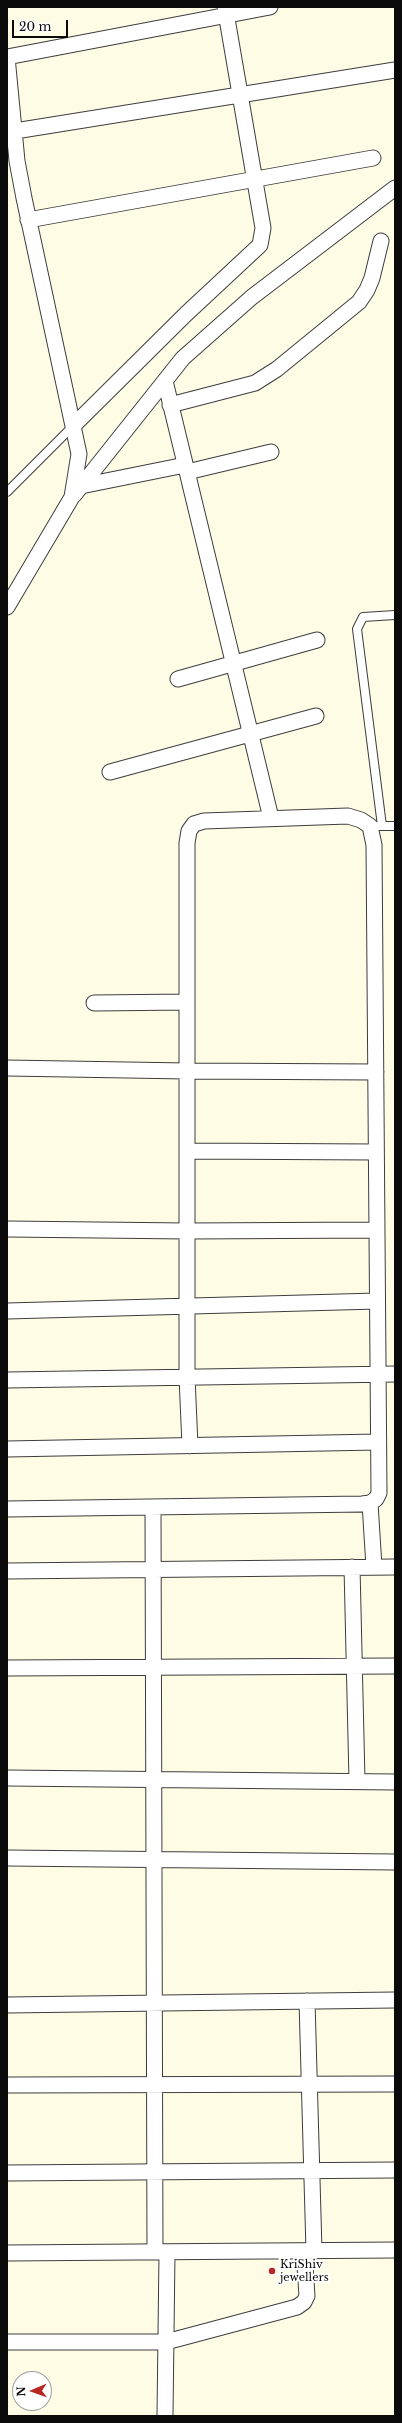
<!DOCTYPE html>
<style>
body{margin:0}
#map{position:relative;width:402px;height:2423px;overflow:hidden;background:#fffce6;font-family:"Libre Baskerville",serif}
canvas{display:block}
.frame{position:absolute;inset:0;border:8px solid #0a0a0a;pointer-events:none}
.north{position:absolute;left:12px;top:2371px;width:40px;height:40px;box-sizing:border-box;background:#fff;border:1px solid #9d9d9d;border-radius:50%;rotate:268deg;font-size:11px;font-weight:700;line-height:16px;text-align:center;color:#0a0a0a}
.north::after{content:'';display:block;margin:auto;width:14px;height:18px;background:#b82723;clip-path:polygon(50% 0,100% 100%,50% 72%,0 100%)}
.scale{position:absolute;left:12px;top:20px;width:56px;height:18px;box-sizing:border-box;border:2px solid #0a0a0a;border-top:0;padding-left:5px;font-size:12px;line-height:14px;white-space:nowrap;color:#0a0a0a;-webkit-text-stroke:3px #fff;paint-order:stroke}
</style>
<div id="map">
<canvas width="402" height="2423"></canvas>
<div class="frame"></div>
<div class="north">N</div>
<div class="scale">20 m</div>
</div>
<script>
const g = document.querySelector('canvas').getContext('2d');
g.lineJoin = 'round';
const toPath = rows => new Path2D(rows.map(r => 'M' + r).join(''));
function trace(path, color, width, dash) { g.strokeStyle = color; g.lineWidth = width; g.lineCap = dash ? 'butt' : 'round'; g.setLineDash(dash || []); g.stroke(path); }
function drawText(font, color, halo, rows, align = 'center') {
  g.font = font + ' "Libre Baskerville",serif'; g.lineWidth = 4; g.setLineDash([]); g.textBaseline = 'middle'; g.strokeStyle = halo; g.fillStyle = color; for (const [text, x, y, turn = 0] of rows) {
    g.save(); g.translate(x, y); g.rotate((+turn || 0) * Math.PI / 180); g.textAlign = isNaN(turn) ? turn : align; if (halo) g.strokeText(text, 0, 0); g.fillText(text, 0, 0); g.restore();
  }
}
const service = toPath([
 [7,492,74,425],
 [378,826,395,826],
 [382,826,357,629,363,617,395,615]
]);
const minor = toPath([
 [7,57,17,161,24,198,79,454,72,497,7,607],
 [7,57,270,7],
 [7,129,15,131,395,70],
 [28,220,373,158],
 [165,381,271,818],
 [170,405,255,383,277,369,359,302,367,290,372,278,381,241],
 [74,425,186,314,260,245,263,228,225,7],
 [187,472,271,452],
 [81,486,185,465],
 [74,495,183,358,252,297,395,188],
 [178,679,317,640],
 [110,772,316,716],
 [94,1003,187,1002],
 [7,1068,187,1071,376,1072],
 [187,1151,376,1152],
 [7,1229,187,1231,377,1230],
 [7,1311,377,1301],
 [7,1380,395,1374],
 [7,1449,378,1442],
 [370,1503,374,1567],
 [153,1507,155,2252],
 [7,1509,362,1504,370,1503,376,1499,379,1493,374,845,370,826,361,820,348,816,204,821,194,824,189,831,187,843,187,1377,190,1446],
 [352,1567,357,1781],
 [7,1571,395,1567],
 [7,1668,395,1666],
 [7,1778,395,1782],
 [7,1858,395,1862],
 [307,2001,314,2251],
 [7,2005,395,2000],
 [7,2085,395,2084],
 [7,2173,395,2170],
 [7,2253,395,2250],
 [7,2342,166,2342,297,2307,304,2302,307,2296,304,2251],
 [165,2416,167,2252]
]);
const markers = [
 [272,2271,4,"#b82723"]
];
const poiNames = [
 ["KriShiv",280,2265],
 ["jewellers",280,2278]
];
trace(service, '#3d3d3d', 10);
trace(minor, '#3d3d3d', 17);
trace(service, '#fff', 8);
trace(minor, '#fff', 15);
for (const [x, y, r, color] of markers) { const dot = new Path2D(); dot.arc(x, y, r, 0, 2 * Math.PI); g.fillStyle = color; g.fill(dot); trace(dot, '#fff', 1.5); }
drawText('11px', '#0a0a0a', '#fff', poiNames, 'left');
</script>
